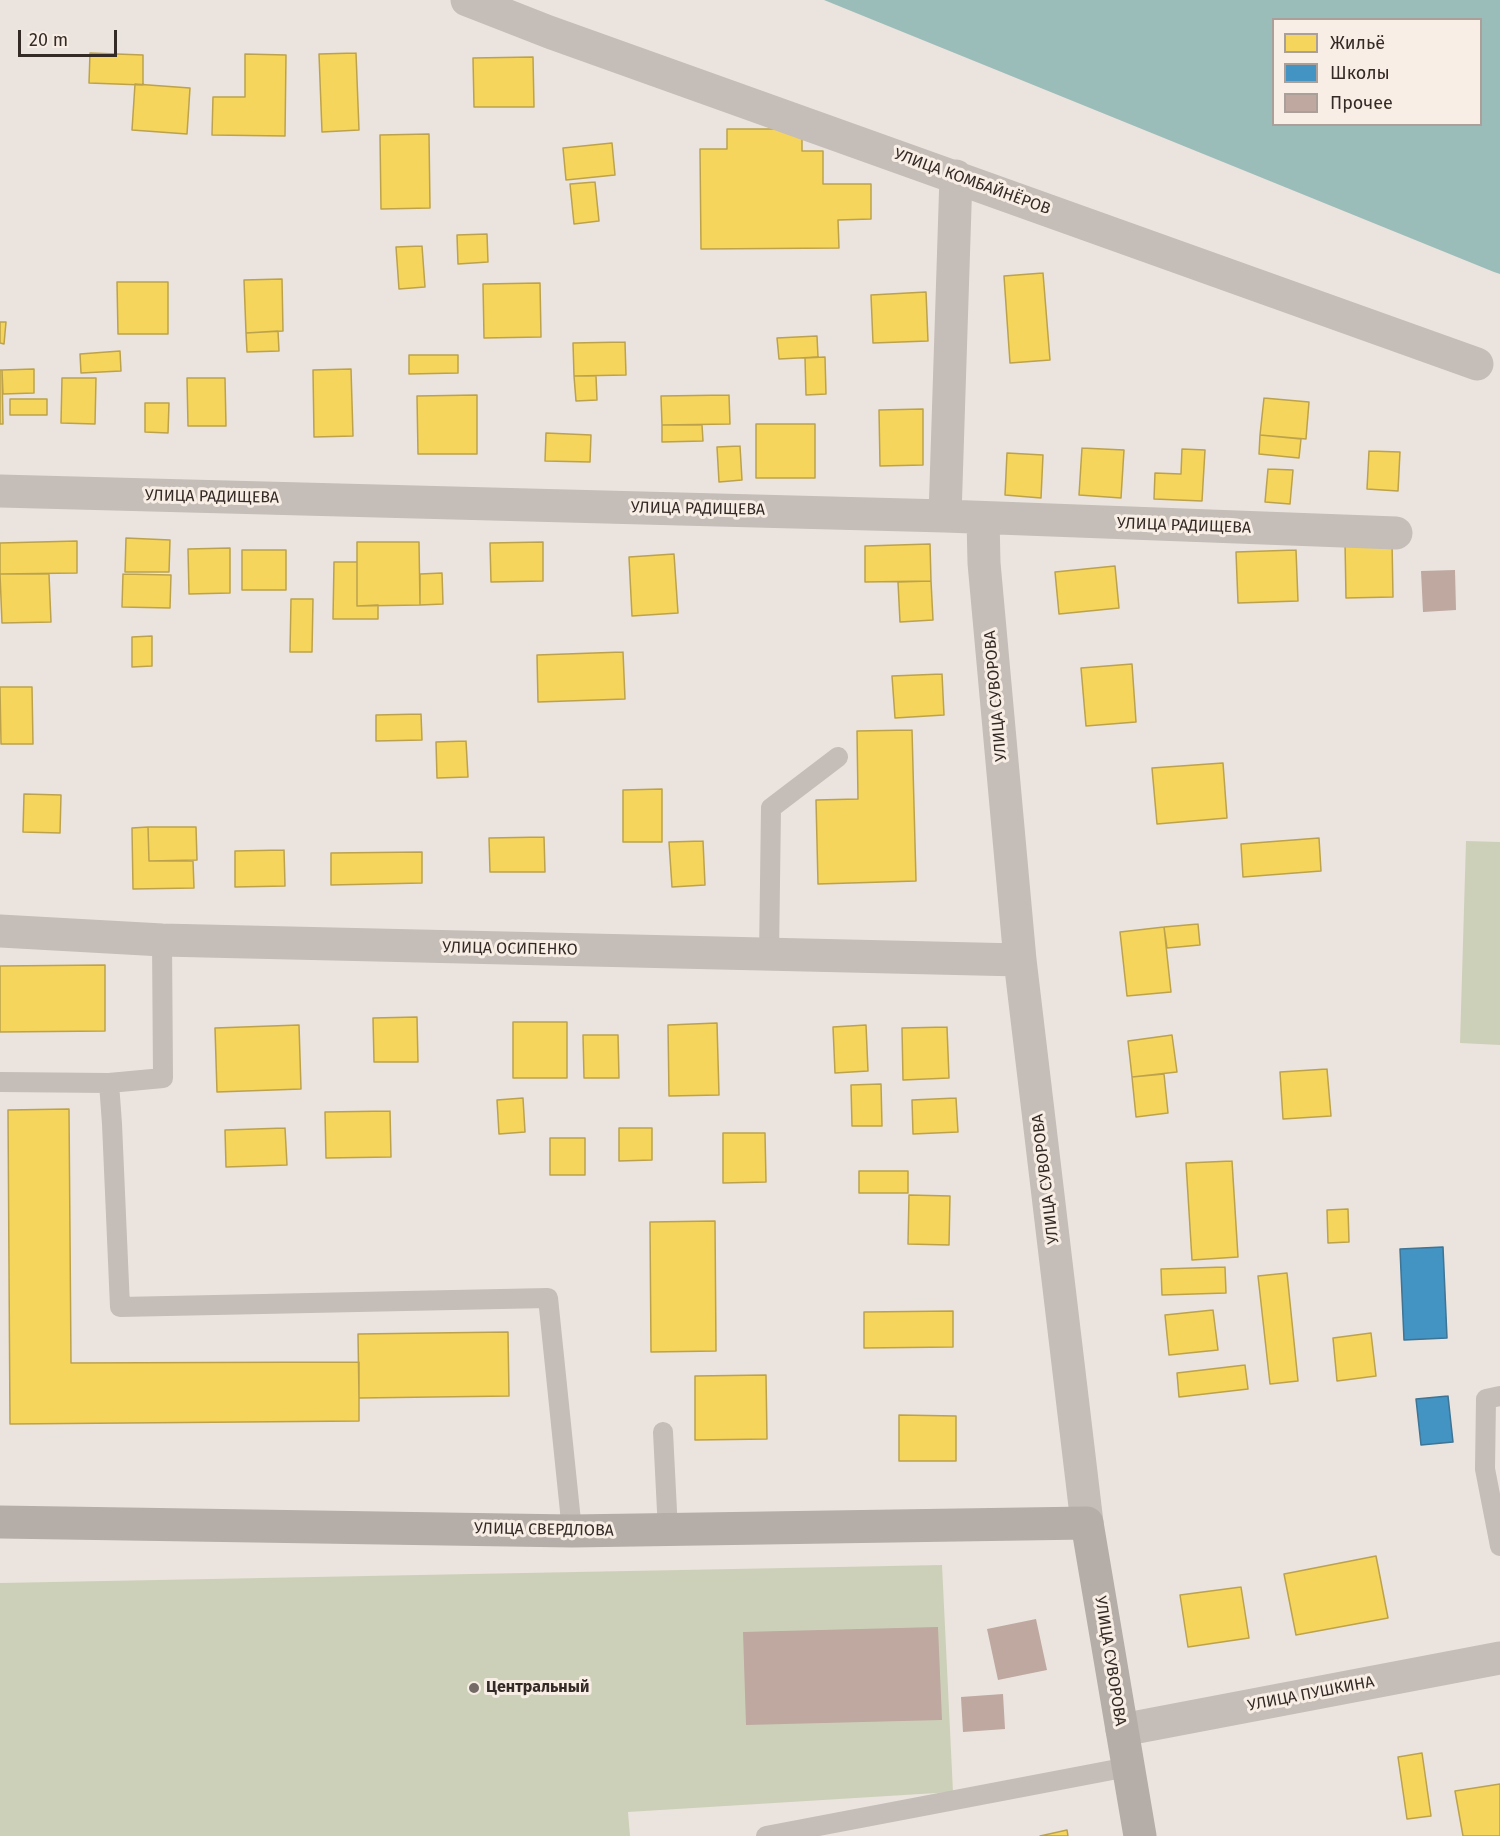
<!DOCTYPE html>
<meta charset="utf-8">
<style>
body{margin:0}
#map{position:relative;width:1500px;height:1836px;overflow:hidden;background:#ebe4de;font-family:"Fira Sans",sans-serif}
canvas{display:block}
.legend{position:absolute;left:1272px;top:18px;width:210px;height:108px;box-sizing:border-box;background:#f8eee5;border:2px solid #aaa099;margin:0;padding:8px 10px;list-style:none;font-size:18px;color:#342a26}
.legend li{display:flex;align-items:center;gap:12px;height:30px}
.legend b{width:30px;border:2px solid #aaa099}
.scale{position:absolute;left:18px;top:30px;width:99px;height:27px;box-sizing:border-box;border:3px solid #342a26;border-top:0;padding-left:8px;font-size:18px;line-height:21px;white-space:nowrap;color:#342a26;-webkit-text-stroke:4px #f8eee5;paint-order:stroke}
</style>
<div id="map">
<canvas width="1500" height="1836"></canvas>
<ul class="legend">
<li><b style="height:16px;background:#f6d55c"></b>Жильё</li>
<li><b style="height:16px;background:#4393c3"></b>Школы</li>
<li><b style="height:16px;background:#bea8a0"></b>Прочее</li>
</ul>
<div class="scale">20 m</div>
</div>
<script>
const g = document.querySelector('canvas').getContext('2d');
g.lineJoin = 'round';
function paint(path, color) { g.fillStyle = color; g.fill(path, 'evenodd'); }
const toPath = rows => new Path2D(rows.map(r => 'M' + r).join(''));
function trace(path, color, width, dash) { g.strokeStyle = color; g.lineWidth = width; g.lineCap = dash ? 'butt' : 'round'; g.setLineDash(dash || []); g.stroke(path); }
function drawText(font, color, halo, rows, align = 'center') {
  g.font = font + ' "Fira Sans",sans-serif'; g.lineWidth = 6; g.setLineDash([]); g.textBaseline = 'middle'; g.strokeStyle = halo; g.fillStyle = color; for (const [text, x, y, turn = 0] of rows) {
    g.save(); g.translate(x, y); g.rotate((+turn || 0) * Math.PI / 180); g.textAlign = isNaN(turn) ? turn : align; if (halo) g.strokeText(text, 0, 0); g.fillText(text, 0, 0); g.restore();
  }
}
const green = toPath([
 [1466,841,1500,842,1500,1045,1460,1043],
 [942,1565,953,1792,628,1812,630,1836,0,1836,0,1583]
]);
const water = toPath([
 [824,0,1500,0,1500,274,1494,272],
 [1274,20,1480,20,1480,124,1274,124]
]);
const homes = toPath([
 [90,53,143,55,143,85,89,83,90,53],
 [356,53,359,130,322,132,319,54,356,53],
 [245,54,286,55,285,136,212,135,213,97,245,97,245,54],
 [533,57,534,107,474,107,473,58,533,57],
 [135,84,190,88,187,134,132,130,135,84],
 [727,129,802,129,802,151,823,151,823,184,871,184,871,219,838,220,839,248,701,249,700,149,727,149,727,129],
 [429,134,430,208,381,209,380,135,429,134],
 [612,143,615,175,566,180,563,148,612,143],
 [595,182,599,221,574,224,570,184,595,182],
 [487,234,488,262,458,264,457,235,487,234],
 [422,246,425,287,399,289,396,247,422,246],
 [1043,273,1050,360,1010,363,1004,276,1043,273],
 [282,279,283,331,246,333,244,280,282,279],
 [117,282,168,282,168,334,118,334,117,282],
 [540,283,541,337,484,338,483,284,540,283],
 [926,292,928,341,873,343,871,295,926,292],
 [0,322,6,322,4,344,0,343,0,322],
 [278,331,279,351,247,352,246,333,278,331],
 [817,336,818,357,779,359,777,338,817,336],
 [625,342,626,375,574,376,573,343,625,342],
 [120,351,121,371,81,373,80,354,120,351],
 [409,355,458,355,458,373,409,374,409,355],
 [825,357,826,394,806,395,805,358,825,357],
 [34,369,34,393,3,394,2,370,34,369],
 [351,369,353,436,314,437,313,370,351,369],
 [0,370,2,370,3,424,0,424,0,370],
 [574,376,596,376,597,400,576,401,574,376],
 [62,378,96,378,95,424,61,423,62,378],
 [187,378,225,378,226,426,188,426,187,378],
 [477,395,477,454,418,454,417,396,477,395],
 [729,395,730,424,662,425,661,396,729,395],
 [1264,398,1309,402,1306,439,1260,435,1264,398],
 [10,399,47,399,47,415,10,415,10,399],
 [145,403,169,403,168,433,145,432,145,403],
 [923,409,923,465,880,466,879,410,923,409],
 [756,424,815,424,815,478,756,478,756,424],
 [662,425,702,425,703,441,662,442,662,425],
 [546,433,591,435,590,462,545,461,546,433],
 [1260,435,1301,439,1299,458,1259,454,1260,435],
 [740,446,742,480,719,482,717,447,740,446],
 [1082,448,1124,450,1121,498,1079,495,1082,448],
 [1182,449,1205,450,1202,501,1154,499,1155,473,1181,474,1182,449],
 [1369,451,1400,452,1398,491,1367,489,1369,451],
 [1007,453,1043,455,1041,498,1005,495,1007,453],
 [1268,469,1293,470,1290,504,1265,502,1268,469],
 [126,538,170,540,169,572,125,572,126,538],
 [77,541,77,573,0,574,0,543,77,541],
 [1392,541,1393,597,1346,598,1345,542,1392,541],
 [357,542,419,542,420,605,357,606,357,542],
 [543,542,543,581,491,582,490,543,543,542],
 [930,544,931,581,865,582,865,546,930,544],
 [230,548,230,593,189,594,188,549,230,548],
 [242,550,286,550,286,590,242,590,242,550],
 [1296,550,1298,601,1238,603,1236,552,1296,550],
 [674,554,678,613,632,616,629,557,674,554],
 [334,562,357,562,357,606,378,605,378,619,333,619,334,562],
 [1115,566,1119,608,1059,614,1055,572,1115,566],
 [442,573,443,604,420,605,420,574,442,573],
 [0,574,49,574,51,622,2,623,0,574],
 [123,574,171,575,170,608,122,607,123,574],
 [931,581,933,620,900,622,898,582,931,581],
 [291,599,313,599,312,652,290,652,291,599],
 [152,636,152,666,132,667,132,637,152,636],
 [623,652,625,699,538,702,537,655,623,652],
 [1132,664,1136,722,1086,726,1081,668,1132,664],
 [942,674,944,715,895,718,892,676,942,674],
 [0,687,32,687,33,744,1,744,0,687],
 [421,714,422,740,376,741,376,715,421,714],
 [912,730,916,881,818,884,816,800,858,799,857,731,912,730],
 [466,741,468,777,437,778,436,742,466,741],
 [1223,763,1227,818,1157,824,1152,768,1223,763],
 [662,789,662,842,623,842,623,790,662,789],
 [24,794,61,795,60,833,23,832,24,794],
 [148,827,196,827,197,860,149,861,148,827],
 [148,827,149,861,193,861,194,888,133,889,132,828,148,827],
 [544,837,545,872,490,872,489,838,544,837],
 [1319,838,1321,871,1243,877,1241,844,1319,838],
 [703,841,705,885,672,887,669,842,703,841],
 [284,850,285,886,235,887,235,851,284,850],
 [422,852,422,883,331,885,331,853,422,852],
 [1198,924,1200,945,1167,948,1164,927,1198,924],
 [1164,927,1171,992,1127,996,1120,932,1164,927],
 [105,965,105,1031,0,1032,0,966,105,965],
 [417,1017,418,1062,374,1062,373,1018,417,1017],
 [513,1022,567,1022,567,1078,513,1078,513,1022],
 [717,1023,719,1095,669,1096,668,1025,717,1023],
 [299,1025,301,1089,217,1092,215,1028,299,1025],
 [866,1025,868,1071,835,1073,833,1027,866,1025],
 [947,1027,949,1078,903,1080,902,1028,947,1027],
 [583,1035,618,1035,619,1078,584,1078,583,1035],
 [1172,1035,1177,1072,1132,1077,1128,1041,1172,1035],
 [1327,1069,1331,1116,1283,1119,1280,1072,1327,1069],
 [1164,1074,1168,1113,1136,1117,1132,1077,1164,1074],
 [881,1084,882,1126,852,1126,851,1085,881,1084],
 [523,1098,525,1132,499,1134,497,1100,523,1098],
 [956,1098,958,1132,913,1134,912,1100,956,1098],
 [69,1109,71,1363,359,1362,359,1421,10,1424,8,1110,69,1109],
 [390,1111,391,1157,326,1158,325,1112,390,1111],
 [285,1128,287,1165,226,1167,225,1130,285,1128],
 [619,1128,652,1128,652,1160,619,1161,619,1128],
 [723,1133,765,1133,766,1182,723,1183,723,1133],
 [550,1138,585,1138,585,1175,550,1175,550,1138],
 [1232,1161,1238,1257,1192,1260,1186,1163,1232,1161],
 [859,1171,908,1171,908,1193,859,1193,859,1171],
 [909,1195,950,1196,949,1245,908,1244,909,1195],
 [1348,1209,1349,1242,1328,1243,1327,1210,1348,1209],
 [715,1221,716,1351,651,1352,650,1222,715,1221],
 [1225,1267,1226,1293,1162,1295,1161,1269,1225,1267],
 [1287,1273,1298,1381,1270,1384,1258,1276,1287,1273],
 [1213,1310,1218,1350,1169,1355,1165,1315,1213,1310],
 [953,1311,953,1347,864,1348,864,1312,953,1311],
 [508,1332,509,1396,359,1398,358,1334,508,1332],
 [1371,1333,1376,1376,1337,1381,1333,1338,1371,1333],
 [1245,1365,1248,1389,1179,1397,1177,1373,1245,1365],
 [766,1375,767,1439,695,1440,695,1376,766,1375],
 [899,1415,956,1416,956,1461,899,1461,899,1415],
 [1376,1556,1388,1618,1296,1635,1284,1574,1376,1556],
 [1241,1587,1249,1638,1188,1647,1180,1595,1241,1587],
 [1422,1753,1431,1816,1407,1819,1398,1757,1422,1753],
 [1500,1784,1500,1836,1463,1836,1455,1791,1500,1784],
 [1067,1830,1068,1836,1040,1836,1067,1830]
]);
const schools = toPath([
 [1443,1247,1447,1338,1404,1340,1400,1249,1443,1247],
 [1448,1396,1453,1442,1421,1445,1416,1399,1448,1396]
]);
const building = toPath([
 [1455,570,1456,610,1423,612,1421,571],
 [1036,1619,1047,1670,998,1680,987,1629],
 [938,1627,942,1720,746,1725,743,1632],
 [1003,1694,1005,1729,963,1732,961,1697]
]);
const lane = toPath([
 [769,956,771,808,838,757],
 [0,1082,109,1083,163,1078,162,940],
 [109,1083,112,1124,120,1307,548,1298,572,1531],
 [1500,1396,1486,1399,1485,1469,1500,1546],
 [663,1432,668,1531],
 [766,1836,1128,1767]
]);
const street = toPath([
 [467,0,549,32,1477,364],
 [0,491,945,516,1396,533],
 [945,516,956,176],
 [983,518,984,563,1020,960,1087,1523],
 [0,931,162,940,1020,960],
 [1122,1730,1500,1658]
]);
const secondary = toPath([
 [0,1522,572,1531,1087,1523,1140,1836]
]);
const markers = [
 [474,1688,6,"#746b66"]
];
const streetNames = [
 ["УЛИЦА КОМБАЙНЁРОВ",972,182,20],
 ["УЛИЦА РАДИЩЕВА",212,497,1],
 ["УЛИЦА РАДИЩЕВА",698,509,1],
 ["УЛИЦА РАДИЩЕВА",1184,526,2],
 ["УЛИЦА СУВОРОВА",996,696,-95],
 ["УЛИЦА ОСИПЕНКО",510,949,1],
 ["УЛИЦА СУВОРОВА",1046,1179,-97],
 ["УЛИЦА СВЕРДЛОВА",544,1530,1],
 ["УЛИЦА СУВОРОВА",1110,1661,81],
 ["УЛИЦА ПУШКИНА",1311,1694,-11]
];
const poiNames = [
 ["Центральный",486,1688]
];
paint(green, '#cdd0b9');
paint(water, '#9bbdba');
paint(homes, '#f6d55c');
trace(homes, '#bca24c', 1.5);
paint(schools, '#4393c3');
trace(schools, '#3e7494', 1.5);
paint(building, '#bea8a0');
trace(lane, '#c4bdb8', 20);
trace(street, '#c4bdb8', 33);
trace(secondary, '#b5ada8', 33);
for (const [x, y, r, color] of markers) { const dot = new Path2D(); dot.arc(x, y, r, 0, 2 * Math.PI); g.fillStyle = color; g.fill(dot); trace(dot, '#f8eee5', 2); }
drawText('16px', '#342a26', '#f8eee5', streetNames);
drawText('bold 16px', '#342a26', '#f8eee5', poiNames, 'left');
</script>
